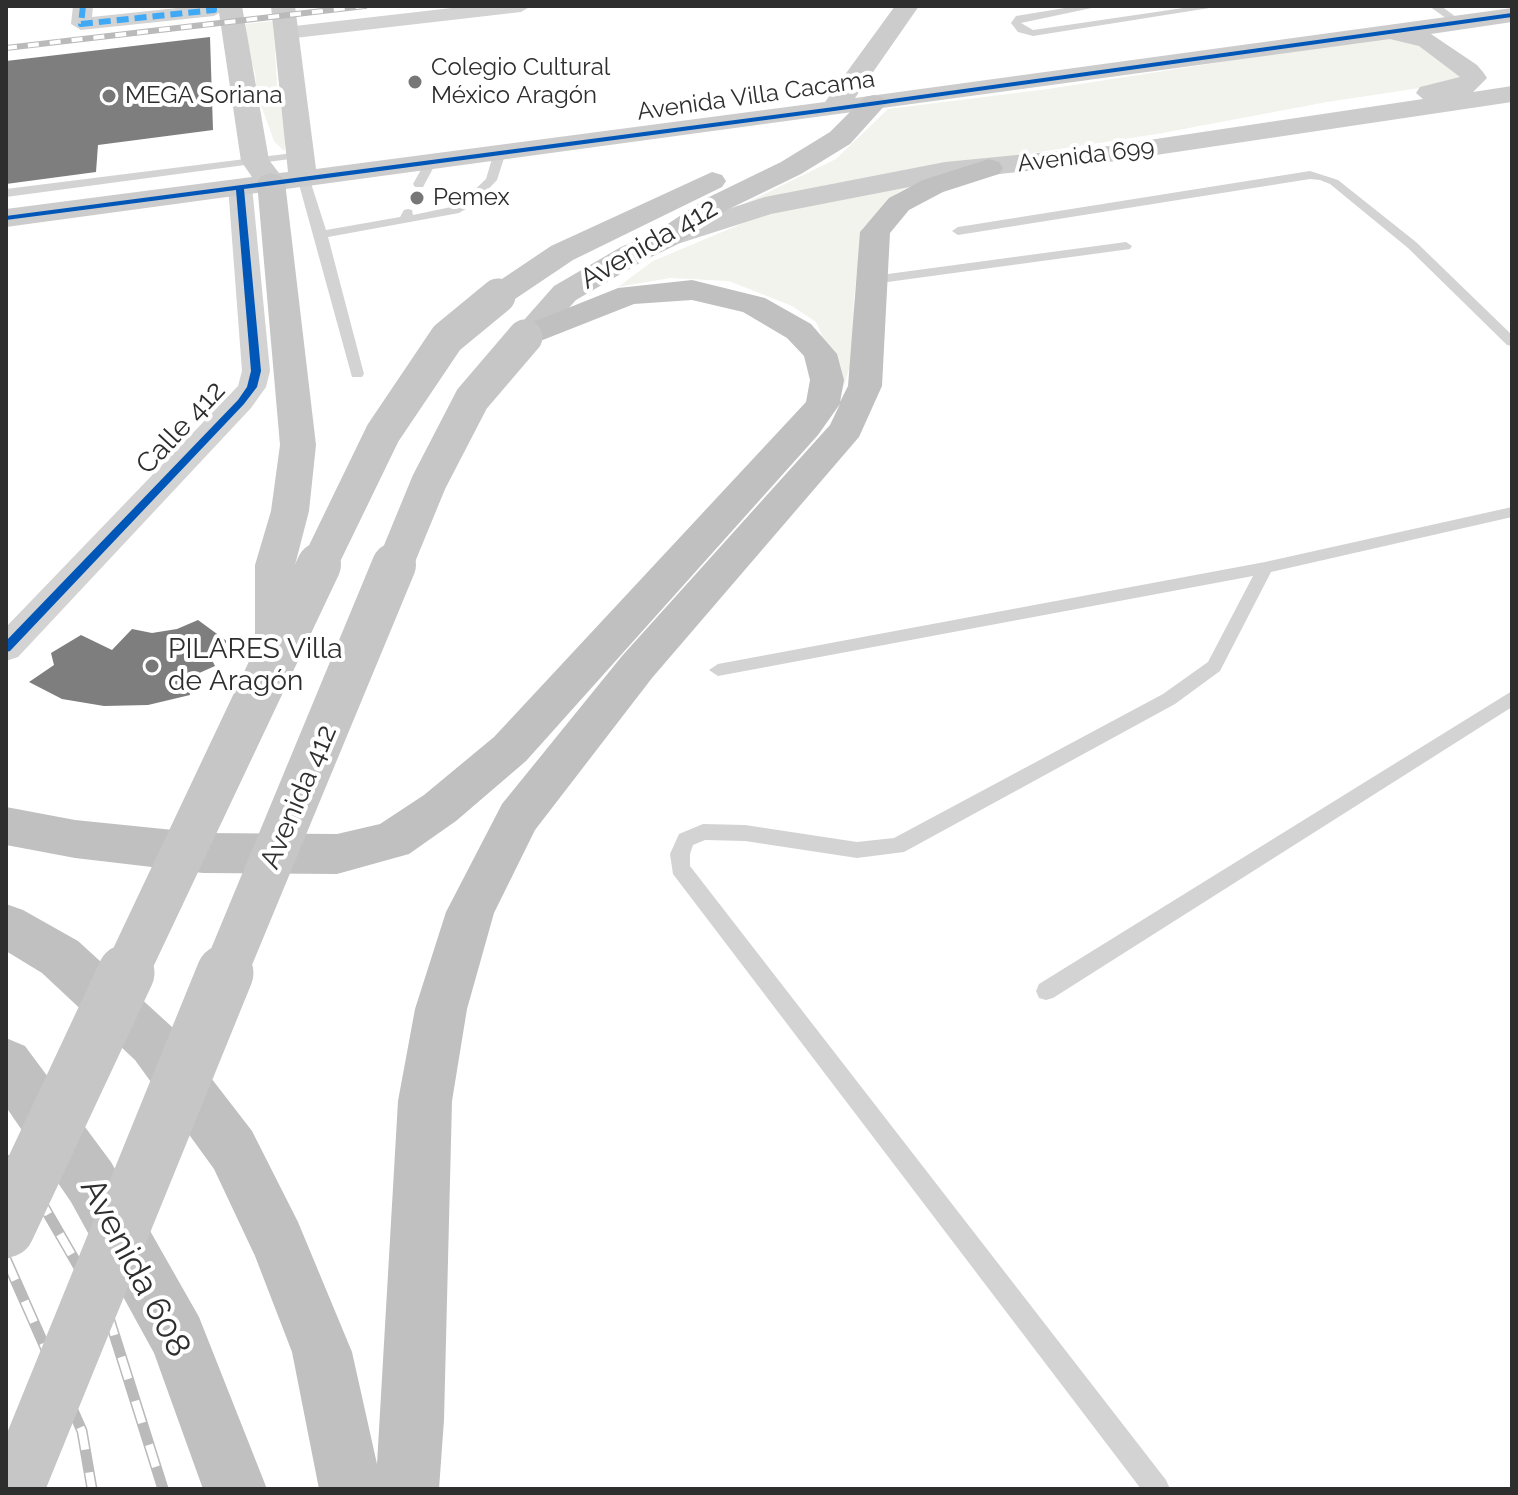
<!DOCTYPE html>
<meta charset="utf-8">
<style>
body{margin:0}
#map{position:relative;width:1518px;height:1495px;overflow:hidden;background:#fff;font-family:Raleway,sans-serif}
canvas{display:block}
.frame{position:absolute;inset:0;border:8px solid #2e2e2e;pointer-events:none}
</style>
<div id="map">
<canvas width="1518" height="1495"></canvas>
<div class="frame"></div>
</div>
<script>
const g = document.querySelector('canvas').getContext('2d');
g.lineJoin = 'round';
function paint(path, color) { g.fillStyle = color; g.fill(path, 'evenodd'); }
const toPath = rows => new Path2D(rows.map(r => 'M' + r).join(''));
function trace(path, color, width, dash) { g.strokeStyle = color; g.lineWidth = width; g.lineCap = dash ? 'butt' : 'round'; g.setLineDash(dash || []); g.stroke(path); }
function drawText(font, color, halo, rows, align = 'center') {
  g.font = font + ' Raleway,sans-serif'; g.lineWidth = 8; g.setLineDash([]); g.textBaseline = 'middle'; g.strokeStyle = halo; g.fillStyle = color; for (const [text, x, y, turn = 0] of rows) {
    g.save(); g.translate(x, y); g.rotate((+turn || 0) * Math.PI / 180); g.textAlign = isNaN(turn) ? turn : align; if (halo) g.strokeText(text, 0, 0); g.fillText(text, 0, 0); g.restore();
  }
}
const green = toPath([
 [273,21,277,84,287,139,284,151,274,141,257,94,255,72,247,50,246,24],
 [1396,35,1413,36,1464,77,1453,83,1327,102,1157,134,837,183,736,208,836,159,888,109,1048,89],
 [918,182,897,193,862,229,854,298,852,360,838,404,834,363,816,322,792,306,729,281,670,278,618,287,653,261,772,211]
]);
const building = toPath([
 [210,37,213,130,98,145,96,172,6,184,6,61],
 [198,620,228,642,208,652,215,666,188,678,190,695,148,705,104,706,62,699,29,682,54,665,51,653,81,635,112,650,132,629,152,633,177,629]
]);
const lane = toPath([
 [1077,6,1101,6,1021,23,1033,30,1197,6,1222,6,1033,36,1018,32,1011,23,1016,16,1077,6],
 [1429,6,1441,6,1463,22,1454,24,1429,6],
 [500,149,506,152,497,180,474,204,459,213,328,237,364,374,362,377,352,377,297,177,303,173,309,177,326,230,400,217,404,210,408,209,412,210,413,215,451,207,466,198,486,179,494,152,500,149],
 [301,152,307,155,305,157,6,197,6,189,301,152],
 [427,159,437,161,423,187,415,187,413,184,427,159],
 [1310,171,1338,180,1416,242,1512,335,1512,346,1507,345,1408,248,1330,184,1320,180,1310,179,958,235,952,231,958,227,1310,171],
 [1126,242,1132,246,1130,249,873,284,867,280,873,276,1126,242],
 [1512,507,1512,517,1271,572,1220,671,1175,704,904,852,857,858,745,841,705,840,693,845,690,854,690,866,1166,1480,1170,1489,1141,1489,673,874,670,854,679,834,703,824,745,825,857,842,894,838,1163,694,1208,662,1253,576,718,676,709,670,718,664,1265,562,1512,507],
 [1512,691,1512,707,1053,998,1046,1000,1039,998,1036,991,1039,984,1512,691]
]);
const street = toPath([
 [73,6,93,6,92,17,196,6,224,6,224,10,214,16,81,30,71,24,73,6],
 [469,6,531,6,521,12,286,39,276,33,286,27,469,6],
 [240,179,248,181,252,186,270,371,266,387,251,408,18,657,6,661,6,627,238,386,242,371,228,186,232,181,240,179]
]);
const secondary = toPath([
 [218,6,242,6,269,160,279,173,288,172,271,6,295,6,316,169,825,102,895,6,919,6,855,98,1512,8,1512,22,1431,34,1477,65,1483,72,1487,78,1473,92,1512,86,1512,102,1109,162,945,180,771,214,665,248,654,245,650,239,654,233,765,197,945,162,1109,146,1423,99,1416,93,1420,87,1460,77,1419,46,1390,39,6,227,6,209,252,177,241,161,218,6]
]);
const primary = toPath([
 [874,95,883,97,887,103,850,144,801,174,727,210,676,245,643,261,576,300,537,344,525,347,513,344,509,337,554,286,621,247,654,233,707,198,781,162,830,132,865,97,874,95],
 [712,172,722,175,726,181,722,187,573,260,509,303,498,306,487,303,482,296,487,289,551,246,712,172],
 [271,173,281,176,285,182,316,445,309,511,295,565,297,654,291,665,276,669,261,665,255,654,255,565,271,511,280,445,257,182,261,176,271,173]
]);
const highway = toPath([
 [989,159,999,162,1003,168,999,174,943,192,909,210,890,233,882,386,859,437,652,678,535,830,494,913,467,1009,452,1101,444,1420,439,1489,319,1489,292,1352,255,1256,214,1169,135,1060,42,973,6,951,6,904,23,910,78,941,171,1026,252,1131,298,1222,352,1352,377,1464,398,1101,415,1009,446,912,502,804,622,656,830,425,840,404,818,435,526,761,456,821,409,854,337,874,203,873,75,858,6,845,6,807,75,820,203,833,337,834,380,824,424,795,494,737,806,402,810,380,804,356,787,338,743,312,692,300,634,304,525,347,513,344,509,337,513,330,618,288,692,280,765,298,811,324,837,354,844,380,840,402,848,386,860,232,889,198,923,180,989,159],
 [6,1038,25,1046,111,1162,199,1317,267,1489,203,1489,154,1353,71,1202,6,1107,6,1038]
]);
const railFar1 = toPath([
 [6,48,365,6]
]);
const rail = toPath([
 [6,1160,43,1205,110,1321,163,1489],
 [6,1259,82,1431,92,1489]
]);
const primaryBridgeFar2 = toPath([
 [318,567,383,433,447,338,498,296],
 [394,567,429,482,472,399,525,337]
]);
const primaryBridgeFar1 = toPath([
 [125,975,319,565],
 [224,975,394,565]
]);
const primaryBridge = toPath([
 [6,1229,126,973],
 [15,1489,225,973]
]);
const quiet = toPath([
 [83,6,81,24,214,10,214,6]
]);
const cycleway = toPath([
 [1512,13,1512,17,834,111,244,189,261,371,257,387,244,404,10,651,6,652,6,641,238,400,247,387,251,371,236,190,6,220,6,216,834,107,1512,13]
]);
const markers = [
 [415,82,8,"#777"],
 [109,96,8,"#777"],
 [417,198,8,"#777"],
 [152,666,8,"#777"]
];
const farPoinames = [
 ["Colegio Cultural",431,68],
 ["México Aragón",431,96],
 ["MEGA Soriana",125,96],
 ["Pemex",433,198]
];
const farStreetnames = [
 ["Avenida Villa Cacama",756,96,-8],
 ["Avenida 699",1086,156,-7]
];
const streetNames = [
 ["Avenida 412",649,244,-30],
 ["Calle 412",181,428,-47],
 ["Avenida 412",299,797,-67]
];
const poiNames = [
 ["PILARES Villa",168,650],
 ["de Aragón",168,682]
];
const nearStreetnames = [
 ["Avenida 608",135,1268,62]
];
paint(green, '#f1f3ec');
paint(building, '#7e7e7e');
paint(lane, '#d3d3d3');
paint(street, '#d3d3d3');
paint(secondary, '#ccc');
paint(primary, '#c6c6c6');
paint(highway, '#c0c0c0');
trace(railFar1, '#bababa', 6);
trace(rail, '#bababa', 11);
trace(railFar1, '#fff', 4, [11]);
trace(rail, '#fff', 8, [23]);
trace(primaryBridgeFar2, '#c6c6c6', 35);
trace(primaryBridgeFar1, '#c6c6c6', 44);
trace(primaryBridge, '#c6c6c6', 57);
trace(quiet, '#3fa9f5', 6, [12, 6]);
paint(cycleway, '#0057b8');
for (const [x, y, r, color] of markers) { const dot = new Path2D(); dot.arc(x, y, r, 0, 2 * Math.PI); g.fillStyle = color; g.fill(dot); trace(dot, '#fff', 3); }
drawText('24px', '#2e2e2e', '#fff', farPoinames, 'left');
drawText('24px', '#2e2e2e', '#fff', farStreetnames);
drawText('28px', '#2e2e2e', '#fff', streetNames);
drawText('28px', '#2e2e2e', '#fff', poiNames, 'left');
drawText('34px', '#2e2e2e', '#fff', nearStreetnames);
</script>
